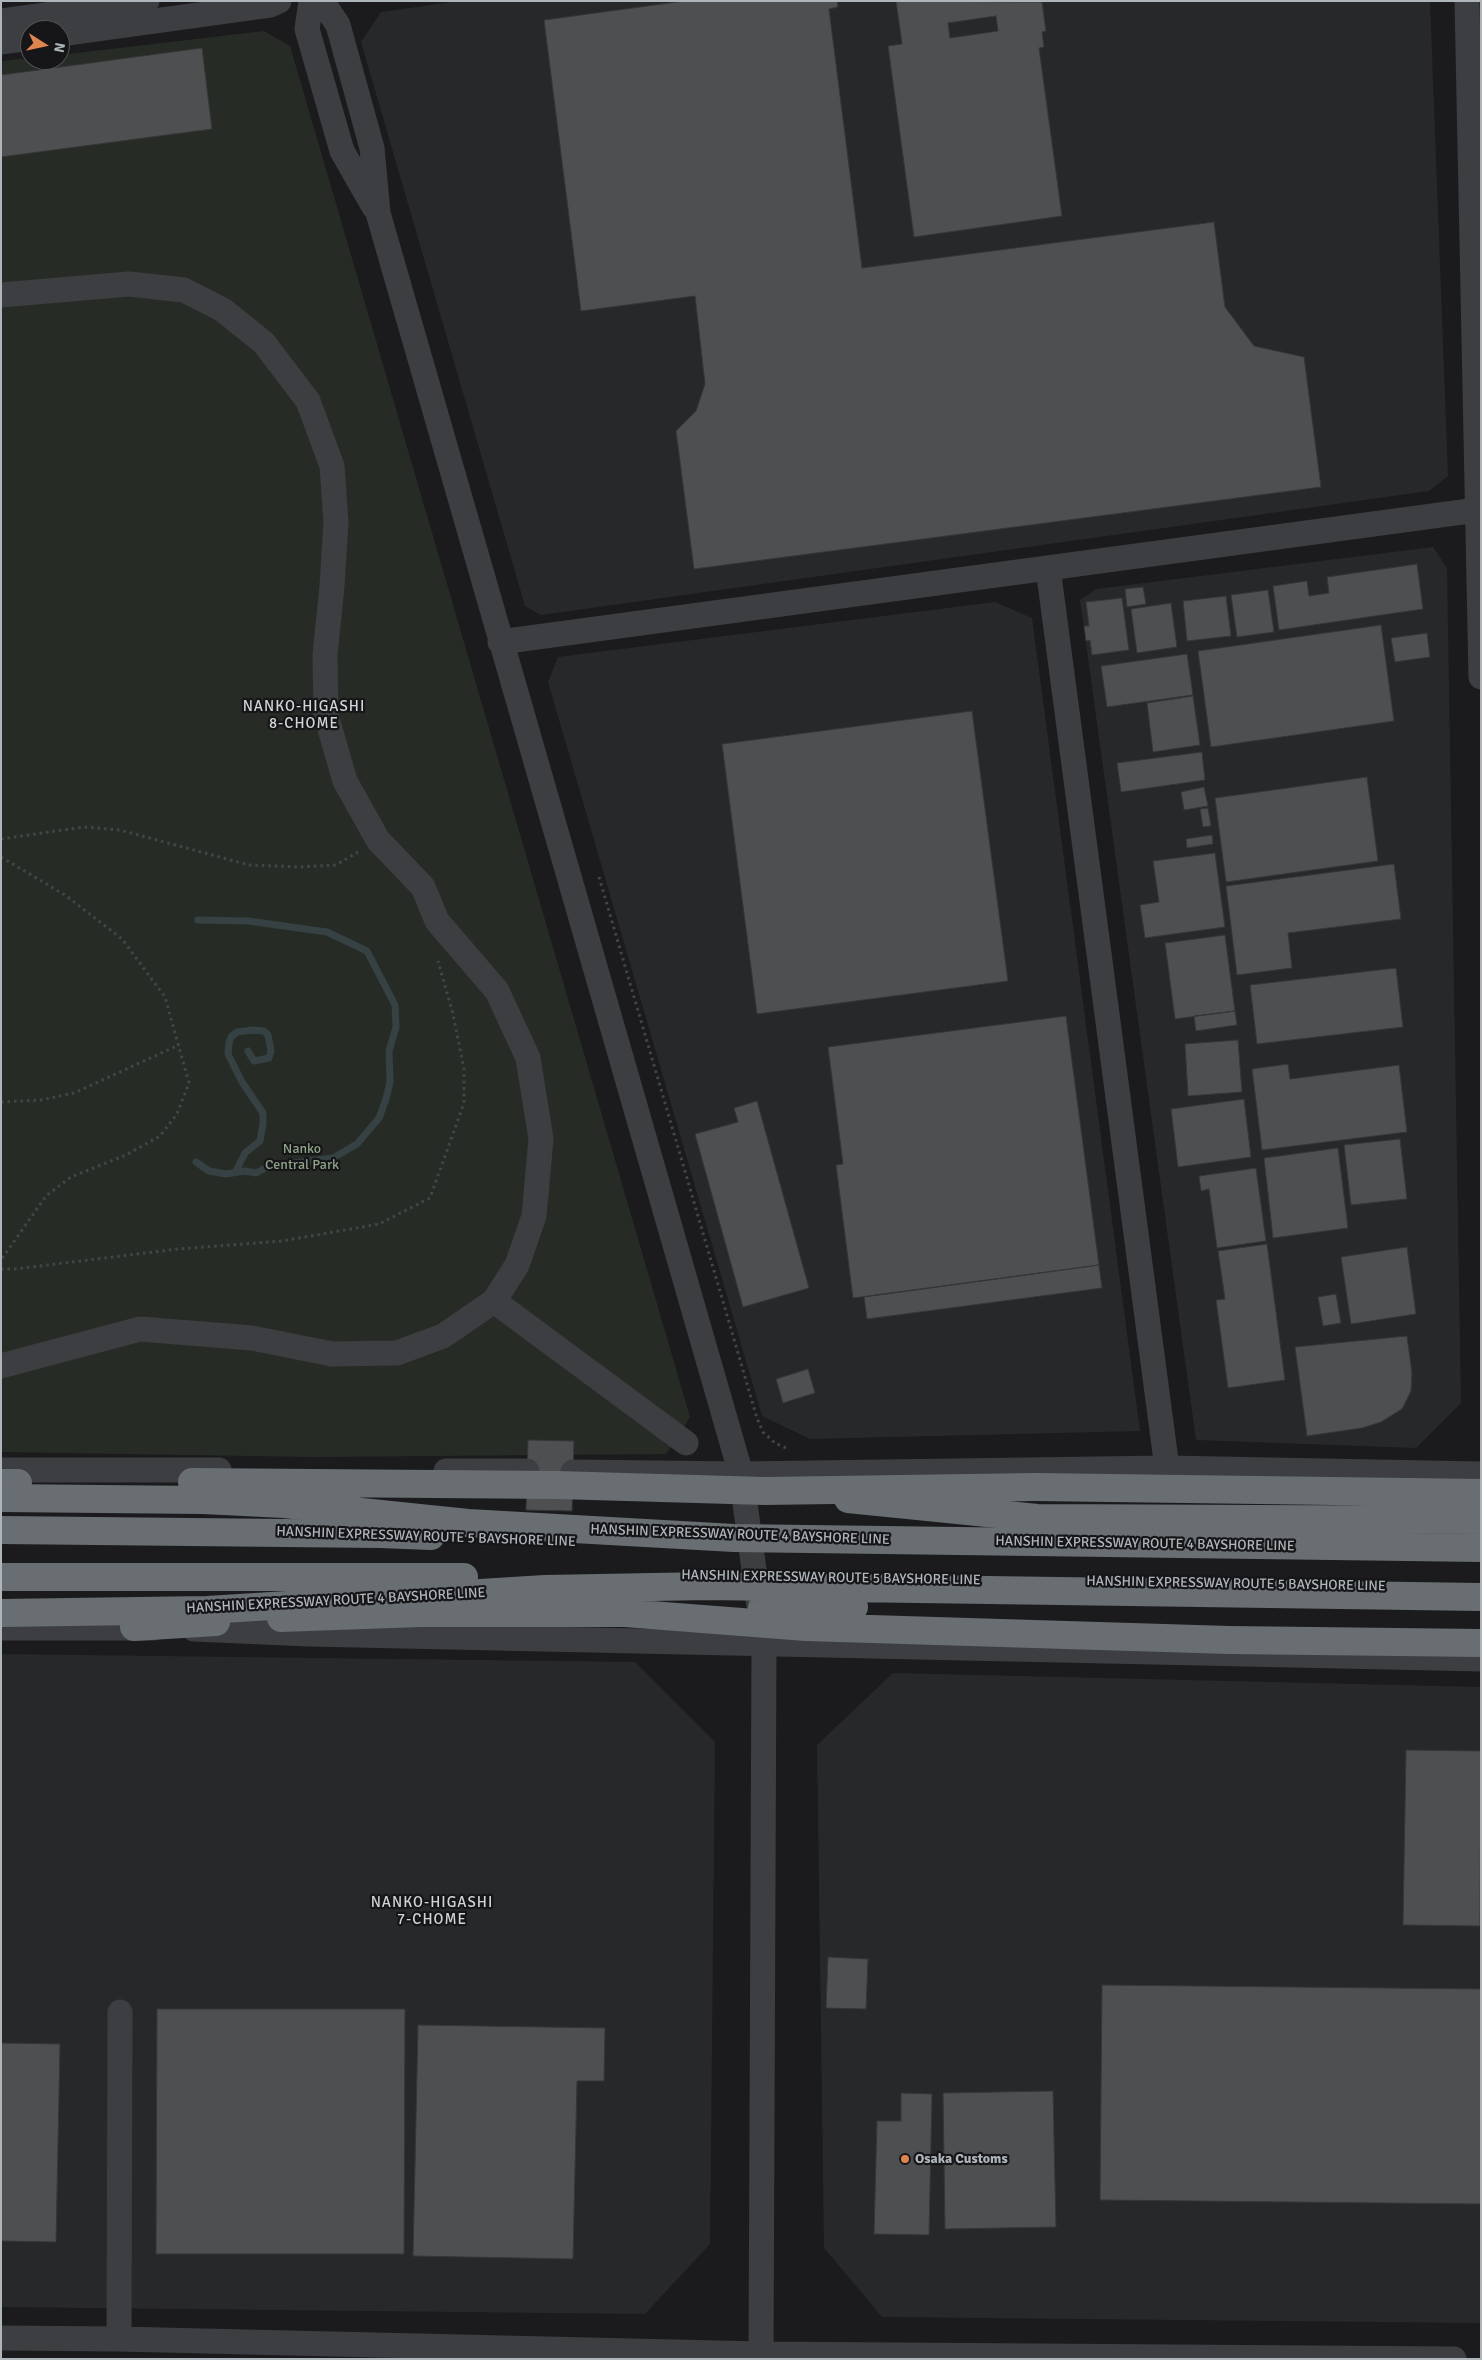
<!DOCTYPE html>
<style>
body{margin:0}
#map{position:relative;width:1482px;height:2360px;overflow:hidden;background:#1b1b1d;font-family:Signika,sans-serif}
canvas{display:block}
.frame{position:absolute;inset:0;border:2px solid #afb6bb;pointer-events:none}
.north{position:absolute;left:20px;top:20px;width:50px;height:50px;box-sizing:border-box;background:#161618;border:1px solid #535659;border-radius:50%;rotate:100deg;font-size:14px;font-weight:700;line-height:20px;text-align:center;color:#afb6bb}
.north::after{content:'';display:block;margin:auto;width:18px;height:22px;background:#df8550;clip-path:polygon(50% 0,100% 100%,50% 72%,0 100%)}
</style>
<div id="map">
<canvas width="1482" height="2360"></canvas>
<div class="frame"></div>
<div class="north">N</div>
</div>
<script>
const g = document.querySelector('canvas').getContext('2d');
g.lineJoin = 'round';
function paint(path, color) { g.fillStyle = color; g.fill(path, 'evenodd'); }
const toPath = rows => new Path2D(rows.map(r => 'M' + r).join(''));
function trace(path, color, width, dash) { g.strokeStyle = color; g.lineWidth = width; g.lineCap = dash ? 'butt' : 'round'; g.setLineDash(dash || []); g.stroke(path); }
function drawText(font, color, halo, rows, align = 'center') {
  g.font = font + ' Signika,sans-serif'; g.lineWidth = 4.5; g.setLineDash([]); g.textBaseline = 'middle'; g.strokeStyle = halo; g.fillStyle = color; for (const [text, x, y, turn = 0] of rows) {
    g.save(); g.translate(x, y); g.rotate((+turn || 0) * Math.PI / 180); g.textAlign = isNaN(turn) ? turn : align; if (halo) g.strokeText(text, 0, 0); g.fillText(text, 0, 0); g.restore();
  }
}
const built = toPath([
 [459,1,1430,1,1448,476,1429,491,541,615,525,606,361,42,381,12],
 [1433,547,1447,568,1461,1403,1416,1448,1196,1440,1080,600,1096,589],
 [995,602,1032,618,1140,1431,810,1439,762,1416,548,682,558,657],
 [1,1654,635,1662,715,1742,710,2244,645,2314,1,2307],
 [893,1673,1481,1687,1481,2323,882,2317,824,2248,817,1745]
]);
const green = toPath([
 [264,31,290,46,690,1417,666,1454,314,1457,1,1452,1,61,30,58,30,60,60,60,60,55]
]);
const stream = toPath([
 [196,1162,209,1171,226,1174,245,1171,256,1173,269,1166,333,1158,357,1144,379,1118,386,1099,390,1082,389,1051,396,1027,395,1005,367,951,327,932,248,921,198,920],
 [236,1171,245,1153,260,1141,263,1124,263,1113,242,1082,228,1054,229,1043,231,1037,237,1032,253,1030,264,1031,268,1035,271,1051,269,1058,254,1061,248,1051]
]);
const building = toPath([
 [684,1,837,1,838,7,829,9,862,268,1214,222,1225,307,1254,346,1304,357,1321,487,694,569,676,431,696,411,705,384,695,296,581,311,544,20,684,1],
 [896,1,1042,2,1046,31,1042,32,1044,47,1039,48,1062,216,914,237,888,46,902,44,896,1],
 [996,16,998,31,950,38,948,23,996,16],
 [202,48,212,129,1,157,1,75,202,48],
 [1417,564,1423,609,1279,630,1273,586,1307,581,1309,596,1329,593,1327,577,1417,564],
 [1143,587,1146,604,1127,607,1125,589,1143,587],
 [1268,590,1274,632,1237,637,1231,595,1268,590],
 [1226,596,1231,636,1187,641,1183,601,1226,596],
 [1122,598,1129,650,1092,655,1090,640,1086,641,1084,626,1089,626,1086,602,1122,598],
 [1171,603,1177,647,1137,653,1131,609,1171,603],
 [1381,625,1394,721,1211,747,1198,651,1381,625],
 [1427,633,1430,657,1395,662,1391,638,1427,633],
 [1187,654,1193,695,1107,707,1101,666,1187,654],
 [1193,696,1200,745,1153,752,1147,703,1193,696],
 [972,711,1008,981,757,1014,722,744,972,711],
 [1202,752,1205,780,1121,792,1117,763,1202,752],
 [1367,777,1378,861,1226,882,1215,798,1367,777],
 [1204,787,1208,806,1184,810,1181,792,1204,787],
 [1208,808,1211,826,1203,827,1200,809,1208,808],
 [1212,835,1213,844,1187,848,1186,839,1212,835],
 [1215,853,1225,927,1145,938,1140,905,1159,902,1153,861,1215,853],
 [1394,864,1401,919,1288,933,1292,968,1237,975,1226,886,1394,864],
 [1225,935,1235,1011,1175,1019,1165,943,1225,935],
 [1396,968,1403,1027,1257,1044,1250,985,1396,968],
 [1235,1011,1237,1025,1196,1031,1194,1016,1235,1011],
 [1066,1016,1099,1265,853,1298,836,1165,843,1164,828,1047,1066,1016],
 [1238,1040,1242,1092,1188,1096,1185,1044,1238,1040],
 [1288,1064,1290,1079,1399,1065,1407,1132,1262,1150,1252,1069,1288,1064],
 [1244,1099,1251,1157,1178,1167,1171,1109,1244,1099],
 [757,1101,809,1288,743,1307,695,1134,738,1122,734,1108,757,1101],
 [1400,1139,1407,1199,1351,1205,1344,1145,1400,1139],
 [1338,1148,1348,1228,1273,1238,1264,1158,1338,1148],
 [1256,1168,1266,1241,1217,1248,1209,1189,1201,1191,1199,1176,1256,1168],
 [1267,1244,1285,1380,1228,1388,1216,1300,1225,1299,1218,1251,1267,1244],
 [1407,1247,1416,1314,1351,1324,1341,1257,1407,1247],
 [1099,1265,1102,1288,867,1319,864,1297,1099,1265],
 [1336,1294,1341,1323,1323,1326,1318,1297,1336,1294],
 [1407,1336,1412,1373,1411,1391,1402,1409,1381,1422,1362,1428,1307,1436,1295,1347,1407,1336],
 [808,1369,815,1393,783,1403,776,1379,808,1369],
 [528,1440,574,1441,572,1511,526,1510,528,1440],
 [1406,1750,1481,1751,1480,1926,1403,1925,1406,1750],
 [828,1957,868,1959,866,2009,826,2008,828,1957],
 [1102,1985,1481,1989,1481,2204,1100,2200,1102,1985],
 [157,2009,405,2009,404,2254,156,2254,157,2009],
 [418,2025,605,2028,604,2081,577,2081,573,2259,413,2256,418,2025],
 [1,2043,60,2044,56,2242,1,2241,1,2043],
 [1053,2091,1056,2227,945,2229,943,2093,1053,2091],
 [901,2093,932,2094,929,2235,874,2234,877,2121,901,2121,901,2093]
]);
const path = toPath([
 [1,839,84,827,120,830,249,865,300,867,336,865,358,852],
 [1,857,65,895,122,939,165,997,189,1083,177,1114,160,1136,126,1155,71,1177,46,1196,1,1260],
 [599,877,757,1418,763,1432,775,1443,788,1449],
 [1,1102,41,1100,74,1093,179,1045],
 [1,1269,15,1269,178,1249,282,1241,379,1224,430,1198,464,1103,464,1069,453,1014,438,961]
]);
const minor = toPath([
 [311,1,307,29,342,151,374,207],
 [322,1,338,25,372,148,378,213,741,1474,764,1643,761,2359],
 [1467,1,1481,677],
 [1,21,147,1],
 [60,34,270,5,279,1],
 [1,42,30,38],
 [1,295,129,284,184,290,223,310,264,343,308,401,332,466,336,522,332,586,325,655,326,715,345,781,378,840,423,887,437,921,497,991,528,1058,541,1139,534,1216,517,1265,494,1301,443,1336,397,1353,332,1354,252,1338,140,1329,1,1366],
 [1048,568,1167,1468],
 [500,642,1477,510],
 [494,1301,686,1443],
 [1,1470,219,1470],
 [446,1471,527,1471],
 [573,1472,741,1474,1167,1468,1481,1474],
 [1,1628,154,1628],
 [194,1629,309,1634,1481,1659],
 [1,2338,119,2339,761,2354,1454,2359],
 [119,2339,120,2012]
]);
const highway = toPath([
 [1,1483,18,1483],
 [1036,1487,1481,1493],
 [848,1499,1037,1518,1481,1520],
 [1,1530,380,1534],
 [281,1618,420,1613,625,1613],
 [134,1627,216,1622]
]);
const highwayBridge = toPath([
 [192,1482,557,1485,765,1491,1036,1487],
 [1,1498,203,1500,284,1504,468,1523,734,1538,1481,1548],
 [380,1534,431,1536],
 [1,1577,464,1577],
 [762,1608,854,1607],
 [1,1613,207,1610,545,1589,707,1586,1481,1597],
 [625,1613,806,1627,1229,1640,1481,1643]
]);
const markers = [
 [905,2159,5,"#df8550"]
];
const parkNames = [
 ["Nanko",302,1149],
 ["Central Park",302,1165]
];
const streetNames = [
 ["HANSHIN EXPRESSWAY ROUTE 4 BAYSHORE LINE",740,1535,2],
 ["HANSHIN EXPRESSWAY ROUTE 5 BAYSHORE LINE",426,1537,2],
 ["HANSHIN EXPRESSWAY ROUTE 4 BAYSHORE LINE",1145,1544,1],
 ["HANSHIN EXPRESSWAY ROUTE 5 BAYSHORE LINE",831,1578,1],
 ["HANSHIN EXPRESSWAY ROUTE 5 BAYSHORE LINE",1236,1584,1],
 ["HANSHIN EXPRESSWAY ROUTE 4 BAYSHORE LINE",336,1601,-3]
];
const poiNames = [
 ["Osaka Customs",915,2159]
];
const neighbourhoodNames = [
 ["NANKO-HIGASHI",304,707],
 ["8-CHOME",304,724],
 ["NANKO-HIGASHI",432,1903],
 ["7-CHOME",432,1920]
];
paint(built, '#272829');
paint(green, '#262c25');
trace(stream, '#364144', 7);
paint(building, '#4d4f51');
trace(building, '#353638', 1);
trace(path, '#424648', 3, [2.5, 4]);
trace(minor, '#3c3e41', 25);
trace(highway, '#696e72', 28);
trace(highwayBridge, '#696e72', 28);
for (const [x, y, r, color] of markers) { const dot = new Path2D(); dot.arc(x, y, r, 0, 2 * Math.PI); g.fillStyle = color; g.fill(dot); trace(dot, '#161618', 2); }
drawText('14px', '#8ea388', '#161618', parkNames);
drawText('14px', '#afb6bb', '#161618', streetNames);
drawText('bold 14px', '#afb6bb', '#161618', poiNames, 'left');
g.letterSpacing = '1px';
drawText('15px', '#cfd4d7', '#161618', neighbourhoodNames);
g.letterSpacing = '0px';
</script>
